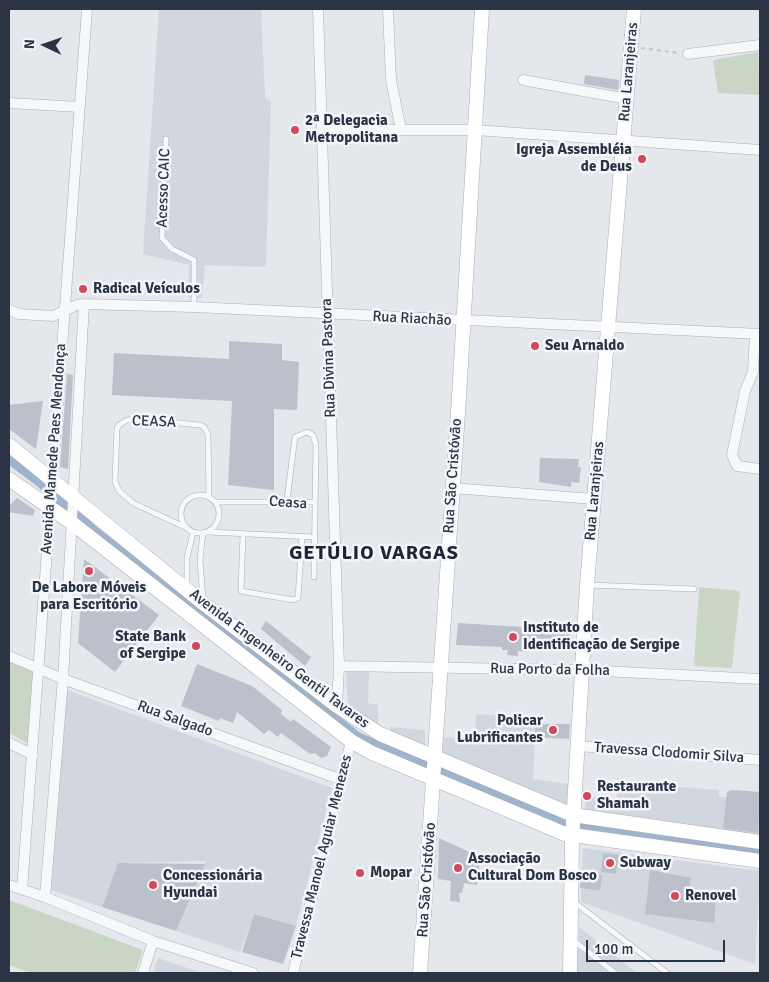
<!DOCTYPE html>
<meta charset="utf-8">
<style>
body{margin:0}
#map{position:relative;width:769px;height:982px;overflow:hidden;background:#e4e7ec;font-family:Signika,sans-serif}
canvas{display:block}
.frame{position:absolute;inset:0;border:10px solid #2b3445;pointer-events:none}
.north{position:absolute;left:20px;top:20px;width:50px;height:50px;-webkit-text-stroke:4px #f4f6f9;paint-order:stroke;rotate:273deg;font-size:14px;font-weight:700;line-height:20px;text-align:center;color:#2b3445}
.north::after{content:'';display:block;margin:auto;width:18px;height:22px;background:#2b3445;clip-path:polygon(50% 0,100% 100%,50% 72%,0 100%)}
.scale{position:absolute;left:586px;top:940px;width:139px;height:22px;box-sizing:border-box;border:2px solid #2b3445;border-top:0;padding-left:6px;font-size:15px;line-height:18px;white-space:nowrap;color:#2b3445;-webkit-text-stroke:4px #f4f6f9;paint-order:stroke}
</style>
<div id="map">
<canvas width="769" height="982"></canvas>
<div class="frame"></div>
<div class="north">N</div>
<div class="scale">100 m</div>
</div>
<script>
const g = document.querySelector('canvas').getContext('2d');
g.lineJoin = 'round';
function paint(path, color) { g.fillStyle = color; g.fill(path, 'evenodd'); }
const toPath = rows => new Path2D(rows.map(r => 'M' + r).join(''));
function trace(path, color, width, dash) { g.strokeStyle = color; g.lineWidth = width; g.lineCap = dash ? 'butt' : 'round'; g.setLineDash(dash || []); g.stroke(path); }
function drawText(font, color, halo, rows, align = 'center') {
  g.font = font + ' Signika,sans-serif'; g.lineWidth = 5; g.setLineDash([]); g.textBaseline = 'middle'; g.strokeStyle = halo; g.fillStyle = color; for (const [text, x, y, turn = 0] of rows) {
    g.save(); g.translate(x, y); g.rotate((+turn || 0) * Math.PI / 180); g.textAlign = isNaN(turn) ? turn : align; if (halo) g.strokeText(text, 0, 0); g.fillText(text, 0, 0); g.restore();
  }
}
const built = toPath([
 [159,9,261,9,265,97,271,102,266,267,205,265,202,298,188,297,189,265,143,254],
 [346,671,369,672,368,703,378,705,378,728,348,709],
 [67,690,332,788,296,926,254,914,240,952,176,931,206,861,118,863,102,907,51,890],
 [476,714,536,717,533,779,569,784,567,806,442,754,444,737,475,739],
 [390,727,425,730,425,746,390,733],
 [618,782,719,790,719,797,728,797,727,808,760,810,760,837,585,811,586,796,616,800],
 [583,848,760,871,755,964,581,902],
 [579,927,637,973,577,973],
 [158,958,202,973,153,973]
]);
const green = toPath([
 [758,52,760,95,718,93,713,60],
 [699,587,740,591,732,668,694,666],
 [9,662,34,672,29,744,9,733],
 [9,900,143,950,135,973,31,973,9,965]
]);
const canal = toPath([
 [9,459,40,482,94,531,359,738,580,828,760,852]
]);
const building = toPath([
 [585,75,619,80,618,90,584,84],
 [229,341,282,344,282,360,299,362,297,410,274,409,274,490,228,485,232,401,112,395,114,353,229,359],
 [67,374,73,375,68,469,60,467],
 [43,401,36,449,9,429,9,405],
 [540,458,579,459,578,467,581,467,579,483,571,482,571,487,539,482],
 [17,498,35,510,33,516,9,512,10,505],
 [84,559,159,615,115,672,78,643],
 [266,621,311,657,305,666,261,629],
 [458,623,570,630,569,650,526,649,526,652,518,651,518,656,507,655,508,650,502,650,502,647,456,645],
 [197,664,252,686,282,710,281,714,291,722,293,719,331,747,327,756,321,758,315,753,310,754,281,733,278,737,269,730,264,734,237,712,233,723,220,718,219,721,181,706],
 [535,724,570,724,569,739,535,737],
 [732,790,760,792,758,833,723,828,727,792],
 [439,838,480,857,477,885,464,883,462,893,459,893,460,902,450,901,451,881,438,879],
 [603,853,619,855,616,874,601,872],
 [118,863,205,864,176,931,102,907],
 [650,870,691,878,688,894,716,898,714,923,645,914],
 [581,872,602,875,600,890,580,888],
 [254,914,296,926,283,964,242,952]
]);
const path = toPath([
 [641,48,679,53]
]);
const lane = toPath([
 [166,139,162,238,172,249,194,260,194,307],
 '181 514a19 19 0 1 1 38 0a19 19 0 1 1-38 0Z',
 [287,500,295,437,307,432,313,435,316,445,314,577],
 [215,502,313,502],
 [187,528,133,503,119,491,115,481,117,428,119,425,127,420,136,419,200,425,204,427,208,434,209,497],
 [209,532,313,537],
 [243,534,241,591,293,600,298,598,302,537],
 [588,585,694,589],
 [187,586,187,558,193,532],
 [203,600,200,560,203,533],
 [574,902,667,973],
 [573,940,615,973]
]);
const street = toPath([
 [318,9,339,666,337,706],
 [388,9,391,80,401,130],
 [688,54,760,45],
 [523,80,627,99],
 [9,103,80,107],
 [321,130,475,130,760,150],
 [9,310,19,314,53,316,77,305,84,304,194,307,760,334],
 [755,334,753,372,745,391,732,455,737,466,760,469],
 [452,488,594,499],
 [9,656,63,679,342,780],
 [339,666,583,670,760,679],
 [9,743,33,755],
 [578,746,760,760],
 [9,885,45,897,153,941,253,973],
 [22,889,87,9],
 [45,897,63,679,84,304],
 [143,973,153,941],
 [293,973,351,741]
]);
const secondary = toPath([
 [9,445,203,603,337,706,380,734,573,815,760,842],
 [9,479,72,523,351,741,372,753,565,834,760,861],
 [420,973,459,397,482,9],
 [570,973,572,841,587,585,634,9]
]);
const markers = [
 [295,130,5,"#d1495b"],
 [642,159,5,"#d1495b"],
 [83,289,5,"#d1495b"],
 [535,346,5,"#d1495b"],
 [89,571,5,"#d1495b"],
 [513,637,5,"#d1495b"],
 [196,646,5,"#d1495b"],
 [553,730,5,"#d1495b"],
 [587,796,5,"#d1495b"],
 [610,863,5,"#d1495b"],
 [458,868,5,"#d1495b"],
 [360,873,5,"#d1495b"],
 [153,885,5,"#d1495b"],
 [675,896,5,"#d1495b"]
];
const streetNames = [
 ["Rua Laranjeiras",629,72,-85],
 ["Acesso CAIC",164,188,-88],
 ["Rua Riachão",412,319,3],
 ["Rua Divina Pastora",329,358,-92],
 ["CEASA",154,422,2],
 ["Avenida Mamede Paes Mendonça",54,449,-86],
 ["Rua São Cristóvão",453,476,-86],
 ["Rua Laranjeiras",595,491,-85],
 ["Ceasa",288,503,4],
 ["Avenida Engenheiro Gentil Tavares",279,659,37],
 ["Rua Porto da Folha",550,670,1],
 ["Rua Salgado",175,719,20],
 ["Travessa Clodomir Silva",669,753,4],
 ["Travessa Manoel Aguiar Menezes",322,857,-76],
 ["Rua São Cristóvão",427,880,-86]
];
const poiNames = [
 ["2ª Delegacia",305,121],
 ["Metropolitana",305,138],
 ["Igreja Assembléia",632,150,"right"],
 ["de Deus",632,167,"right"],
 ["Radical Veículos",93,289],
 ["Seu Arnaldo",545,346],
 ["De Labore Móveis",89,588,"center"],
 ["para Escritório",89,605,"center"],
 ["Instituto de",523,628],
 ["Identificação de Sergipe",523,645],
 ["State Bank",186,637,"right"],
 ["of Sergipe",186,654,"right"],
 ["Policar",543,721,"right"],
 ["Lubrificantes",543,738,"right"],
 ["Restaurante",597,787],
 ["Shamah",597,804],
 ["Associação",468,859],
 ["Cultural Dom Bosco",468,876],
 ["Subway",620,863],
 ["Mopar",370,873],
 ["Concessionária",163,876],
 ["Hyundai",163,893],
 ["Renovel",685,896]
];
const districtNames = [
 ["GETÚLIO VARGAS",374,554]
];
paint(built, '#d2d6de');
paint(green, '#c9d6c5');
trace(canal, '#9fb4cc', 10);
paint(building, '#bbc0ca');
trace(lane, '#a9aeb7', 6);
trace(street, '#a9aeb7', 11);
trace(secondary, '#a9aeb7', 15);
trace(path, '#c2c5cb', 2, [4, 4]);
trace(lane, '#f7f8fa', 5);
trace(street, '#f7f8fa', 10);
trace(secondary, '#fff', 14);
for (const [x, y, r, color] of markers) { const dot = new Path2D(); dot.arc(x, y, r, 0, 2 * Math.PI); g.fillStyle = color; g.fill(dot); trace(dot, '#f4f6f9', 2); }
drawText('15px', '#2b3445', '#f4f6f9', streetNames);
drawText('bold 15px', '#2b3445', '#f4f6f9', poiNames, 'left');
g.letterSpacing = '1px';
drawText('bold 20px', '#1d2536', '#f4f6f9', districtNames);
g.letterSpacing = '0px';
</script>
